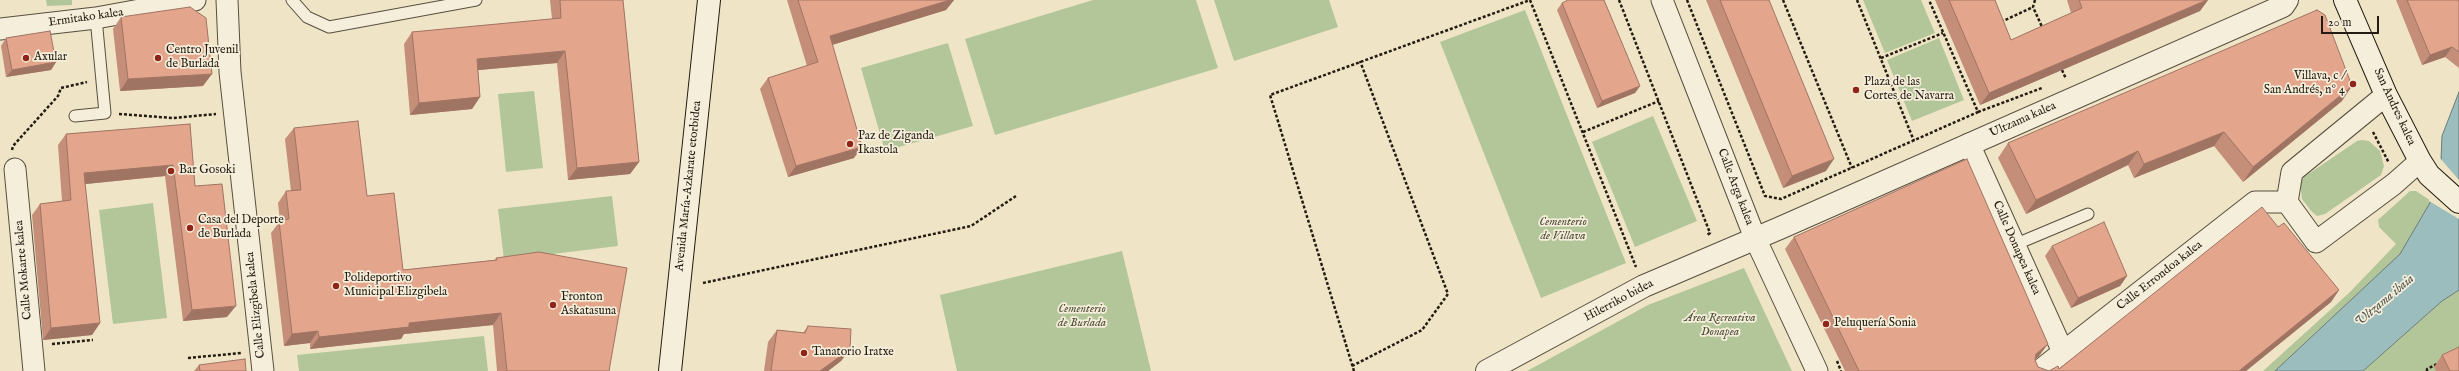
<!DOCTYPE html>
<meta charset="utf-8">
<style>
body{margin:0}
#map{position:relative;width:2459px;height:371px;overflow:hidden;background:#efe5c6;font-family:"IM FELL English",serif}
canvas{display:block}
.scale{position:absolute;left:2321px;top:16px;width:58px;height:18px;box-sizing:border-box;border:2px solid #241b12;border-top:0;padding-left:5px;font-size:12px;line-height:14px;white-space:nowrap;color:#241b12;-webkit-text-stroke:3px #f5eeda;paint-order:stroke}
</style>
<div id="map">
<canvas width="2459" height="371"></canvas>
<div class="scale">20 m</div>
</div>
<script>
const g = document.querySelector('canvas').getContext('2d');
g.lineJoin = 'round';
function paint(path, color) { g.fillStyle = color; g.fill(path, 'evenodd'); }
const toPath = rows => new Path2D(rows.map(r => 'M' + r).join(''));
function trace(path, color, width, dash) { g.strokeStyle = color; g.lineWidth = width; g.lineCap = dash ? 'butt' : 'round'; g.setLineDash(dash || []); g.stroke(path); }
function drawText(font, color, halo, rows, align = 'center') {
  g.font = font + ' "IM FELL English",serif'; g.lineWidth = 3.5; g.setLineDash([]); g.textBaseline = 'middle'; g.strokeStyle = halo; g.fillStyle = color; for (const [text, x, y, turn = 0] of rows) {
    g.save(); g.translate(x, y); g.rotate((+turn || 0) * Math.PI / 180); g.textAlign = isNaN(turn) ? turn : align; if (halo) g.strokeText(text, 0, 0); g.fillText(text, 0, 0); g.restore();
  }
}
const green = toPath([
 [46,0,72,0,72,5,47,6],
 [1093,0,1196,0,1218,68,995,135,965,39],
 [1214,0,1329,0,1338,27,1234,61],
 [1863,0,1921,0,1935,33,1885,53],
 [1525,10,1626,263,1541,298,1440,42],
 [1939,38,1964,100,1912,121,1887,60],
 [948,43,973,126,885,151,861,68],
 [534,91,543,168,506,172,498,94],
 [2459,92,2433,230,2287,371,2263,371,2350,292,2396,244,2379,227,2378,220,2410,191,2416,191,2431,201,2441,160,2442,136],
 [1653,116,1697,221,1635,247,1592,142],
 [2362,140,2369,141,2380,151,2384,166,2381,175,2325,214,2317,216,2312,212,2302,199,2300,183,2304,177,2357,141],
 [612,196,618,246,504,260,498,209],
 [153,203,167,318,113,324,99,210],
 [1122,251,1151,371,957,371,940,295],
 [1744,268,1792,371,1527,371,1648,305],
 [2459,290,2459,371,2363,371,2442,301],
 [484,336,488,371,299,371,297,355]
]);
const water = toPath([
 [2459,92,2459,290,2442,301,2363,371,2275,371,2400,254,2431,201,2441,160,2442,136,2459,92]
]);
const pier = toPath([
 [2439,157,2459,180,2459,219,2429,201]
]);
const path = toPath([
 [1530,0,1636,267],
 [1619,0,1710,233,1707,235],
 [1687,0,1765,196,1781,199,1978,112,1929,0],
 [1783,0,1852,168],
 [1857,0,1914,141],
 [2035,0,2033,7,2043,29],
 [2001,22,2033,7],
 [1881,58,1943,33],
 [2062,70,2066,79],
 [1978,112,2042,88],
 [119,114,173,118,216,114],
 [1583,132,1659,101],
 [2373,132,2389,163],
 [12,150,13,146,58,96,61,88,87,82],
 [703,283,971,226,1016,196],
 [52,344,93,340],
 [188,358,241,353],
 [1837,361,1841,371],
 [1352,366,1422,330,1448,294,1360,61],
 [1354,371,1270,95,1530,0],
 [2427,371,2427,369,2437,364]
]);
const service = toPath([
 [292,0,307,17,329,27,476,0],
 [75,116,105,113,96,18],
 [2014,245,2088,214]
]);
const minor = toPath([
 [227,0,230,72,263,371],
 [1662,0,1755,238,1817,371],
 [0,29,96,18,195,0],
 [2386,95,2292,172,2287,202,2316,242,2394,184,2420,161],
 [1969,144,2063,352],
 [15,169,34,371],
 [2039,371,2255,202,2287,202]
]);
const tertiary = toPath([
 [1487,371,1644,286,1780,228,2283,6,2287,0]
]);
const secondary = toPath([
 [2345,0,2386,95,2420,161,2429,175,2459,202],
 [670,371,709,0]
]);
const wall = toPath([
 [550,0,623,0,639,162,630,174,568,180,557,63,478,70,480,97,472,109,410,115,404,44,412,32,552,19],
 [787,0,954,0,946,10,832,45,854,158,788,177,760,89,768,78,807,66],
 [1706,0,1769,0,1826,171,1783,188],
 [1935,0,1995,0,2011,40,2071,13,2067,0,2208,0,2200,11,1980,105],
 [2396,0,2459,0,2459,68,2445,57,2422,65],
 [1562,3,1640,86,1635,93,1597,108,1557,10],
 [121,17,203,86,120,91,113,29],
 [6,38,56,62,51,70,6,77,1,46],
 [2342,101,2243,182,2214,146,2134,178,2128,165,2026,214,1998,158,2008,143],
 [190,124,195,186,227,317,183,321,165,176,85,184,100,323,92,335,43,340,32,215,40,204,62,201,58,145,66,134],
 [294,128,367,196,403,270,495,260,496,258,609,371,497,371,493,325,404,334,401,339,310,349,310,343,284,346,271,233,280,221,278,203,286,191,291,191,285,139],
 [2278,227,2339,290,2331,302,2246,371,1845,371,1785,249,1794,237,2039,356,2035,360,2038,367,2049,371,2059,369],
 [2052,246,2127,276,2120,286,2071,308,2045,256],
 [808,326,850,349,841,361,828,371,764,371,768,342,777,330,803,333],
 [2442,355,2459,371,2436,371,2434,367],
 [199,365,246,371,194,371]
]);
const shadedWall = toPath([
 [950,0,954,0,946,10,822,48,830,36],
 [2207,0,2208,0,2200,11,1980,105,1989,93],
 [2452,47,2445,57,2422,65,2430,55],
 [565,51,557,63,468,71,477,59],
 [56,62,51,70,6,77,12,70],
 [212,74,203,86,120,91,128,79],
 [1640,86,1635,93,1597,108,1602,101],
 [2352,86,2342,101,2243,182,2253,167],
 [480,97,472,109,410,115,419,103],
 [2224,132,2214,146,2134,178,2144,164],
 [862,147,854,158,788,177,796,166],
 [2138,151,2128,165,2026,214,2036,200],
 [1834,159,1826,171,1783,188,1792,176],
 [639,162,630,174,568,180,577,168],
 [173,165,165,176,76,185,84,173],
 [2127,276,2120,286,2071,308,2078,298],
 [2339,290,2331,302,2246,371,2239,371],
 [236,306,227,317,183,321,192,310],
 [501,313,493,325,404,334,401,339,310,349,319,337,409,323],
 [100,323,92,335,43,340,51,328],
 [318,331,310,343,284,346,292,334],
 [2048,344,2039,356,2028,366,2036,354],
 [850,349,841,361,828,371,820,371]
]);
const building = toPath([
 [560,0,623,0,639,162,577,168,565,51,477,59,480,97,419,103,412,32,561,18,560,0],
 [798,0,950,0,830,36,862,147,796,166,768,78,818,62,798,0],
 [1568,0,1604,0,1640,86,1602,101,1562,3,1568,0],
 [1720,0,1769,0,1834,159,1792,176,1720,0],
 [1949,0,1995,0,2011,40,2082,8,2079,0,2207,0,1989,93,1949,0],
 [2407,0,2459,0,2459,52,2452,47,2430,55,2407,0],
 [190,7,206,18,212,74,128,79,121,17,190,7],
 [2317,10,2325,15,2352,86,2253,167,2224,132,2144,164,2138,151,2036,200,2008,143,2317,10],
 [50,31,56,62,12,70,6,38,50,31],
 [358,121,367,196,394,193,403,270,497,260,496,258,539,252,627,268,609,371,507,371,501,313,409,323,409,327,319,337,318,331,292,334,279,221,289,219,286,191,301,190,294,128,358,121],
 [190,124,195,186,222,184,236,306,192,310,173,165,84,173,100,323,51,328,40,204,71,200,66,134,190,124],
 [1967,159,2048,344,2036,354,2035,360,2038,367,2049,371,2058,366,2059,369,2262,207,2278,227,2284,223,2339,290,2239,371,1859,371,1794,237,1967,159],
 [2104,222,2127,276,2078,298,2052,246,2104,222],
 [808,326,851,329,850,349,820,371,771,371,777,330,805,333,808,326],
 [2459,347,2459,371,2450,371,2442,355,2459,347],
 [245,359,246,371,200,371,199,365,245,359]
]);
const markers = [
 [26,58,4,"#8f2418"],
 [158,58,4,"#8f2418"],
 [2353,84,4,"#8f2418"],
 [1856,90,4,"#8f2418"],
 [850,144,4,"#8f2418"],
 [171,171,4,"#8f2418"],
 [190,228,4,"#8f2418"],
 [336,286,4,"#8f2418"],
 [553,305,4,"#8f2418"],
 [1826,324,4,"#8f2418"],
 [804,353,4,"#8f2418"]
];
const streetNames = [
 ["Ermitako kalea",86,18,-8],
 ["San Andres kalea",2394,107,65],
 ["Ultzama kalea",2023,120,-24],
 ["Avenida María-Azkarate etorbidea",689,186,-84],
 ["Calle Arga kalea",1735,187,69],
 ["Calle Donapea kalea",2016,248,66],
 ["Calle Mokarte kalea",24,270,-95],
 ["Calle Errondoa kalea",2160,276,-38],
 ["Hilerriko bidea",1619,301,-28],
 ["Calle Elizgibela kalea",256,305,-96]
];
const poiNames = [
 ["Centro Juvenil",166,51],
 ["de Burlada",166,65],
 ["Axular",34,58],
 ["Villava, c /",2345,77,"right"],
 ["San Andrés, nº 4",2345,91,"right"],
 ["Plaza de las",1864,83],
 ["Cortes de Navarra",1864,97],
 ["Paz de Ziganda",858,137],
 ["Ikastola",858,151],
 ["Bar Gosoki",179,171],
 ["Casa del Deporte",198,221],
 ["de Burlada",198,235],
 ["Polideportivo",344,279],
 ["Municipal Elizgibela",344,293],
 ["Fronton",561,298],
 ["Askatasuna",561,312],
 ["Peluquería Sonia",1834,324],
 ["Tanatorio Iratxe",812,353]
];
const parkNames = [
 ["Cementerio",1563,223],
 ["de Villava",1563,237],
 ["Cementerio",1082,310],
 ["de Burlada",1082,324],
 ["Área Recreativa",1720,319],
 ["Donapea",1720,333]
];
const waterNames = [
 ["Ultzama ibaia",2385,301,-40]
];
paint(green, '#b3c699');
paint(water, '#9cbdbd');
trace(water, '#6c7c79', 1);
paint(pier, '#efe5c6');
trace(service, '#574e3f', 13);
trace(minor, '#574e3f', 23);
trace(tertiary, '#574e3f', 24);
trace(secondary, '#241b12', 24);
trace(path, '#241b12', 2.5, [3, 2]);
trace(service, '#f5eeda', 11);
trace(minor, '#f5eeda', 21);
trace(tertiary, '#f5eeda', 22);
trace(secondary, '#f5eeda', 22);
paint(wall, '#c48e79');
paint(shadedWall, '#a07463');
paint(building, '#e4a58d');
trace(building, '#a07463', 1);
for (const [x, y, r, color] of markers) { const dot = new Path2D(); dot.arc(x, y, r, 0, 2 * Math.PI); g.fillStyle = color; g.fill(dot); trace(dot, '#f5eeda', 1.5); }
drawText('12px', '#241b12', '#f5eeda', streetNames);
drawText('12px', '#241b12', '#f5eeda', poiNames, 'left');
drawText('italic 12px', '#4f4e3a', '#f5eeda', parkNames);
drawText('italic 13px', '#4e544e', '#f5eeda', waterNames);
</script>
